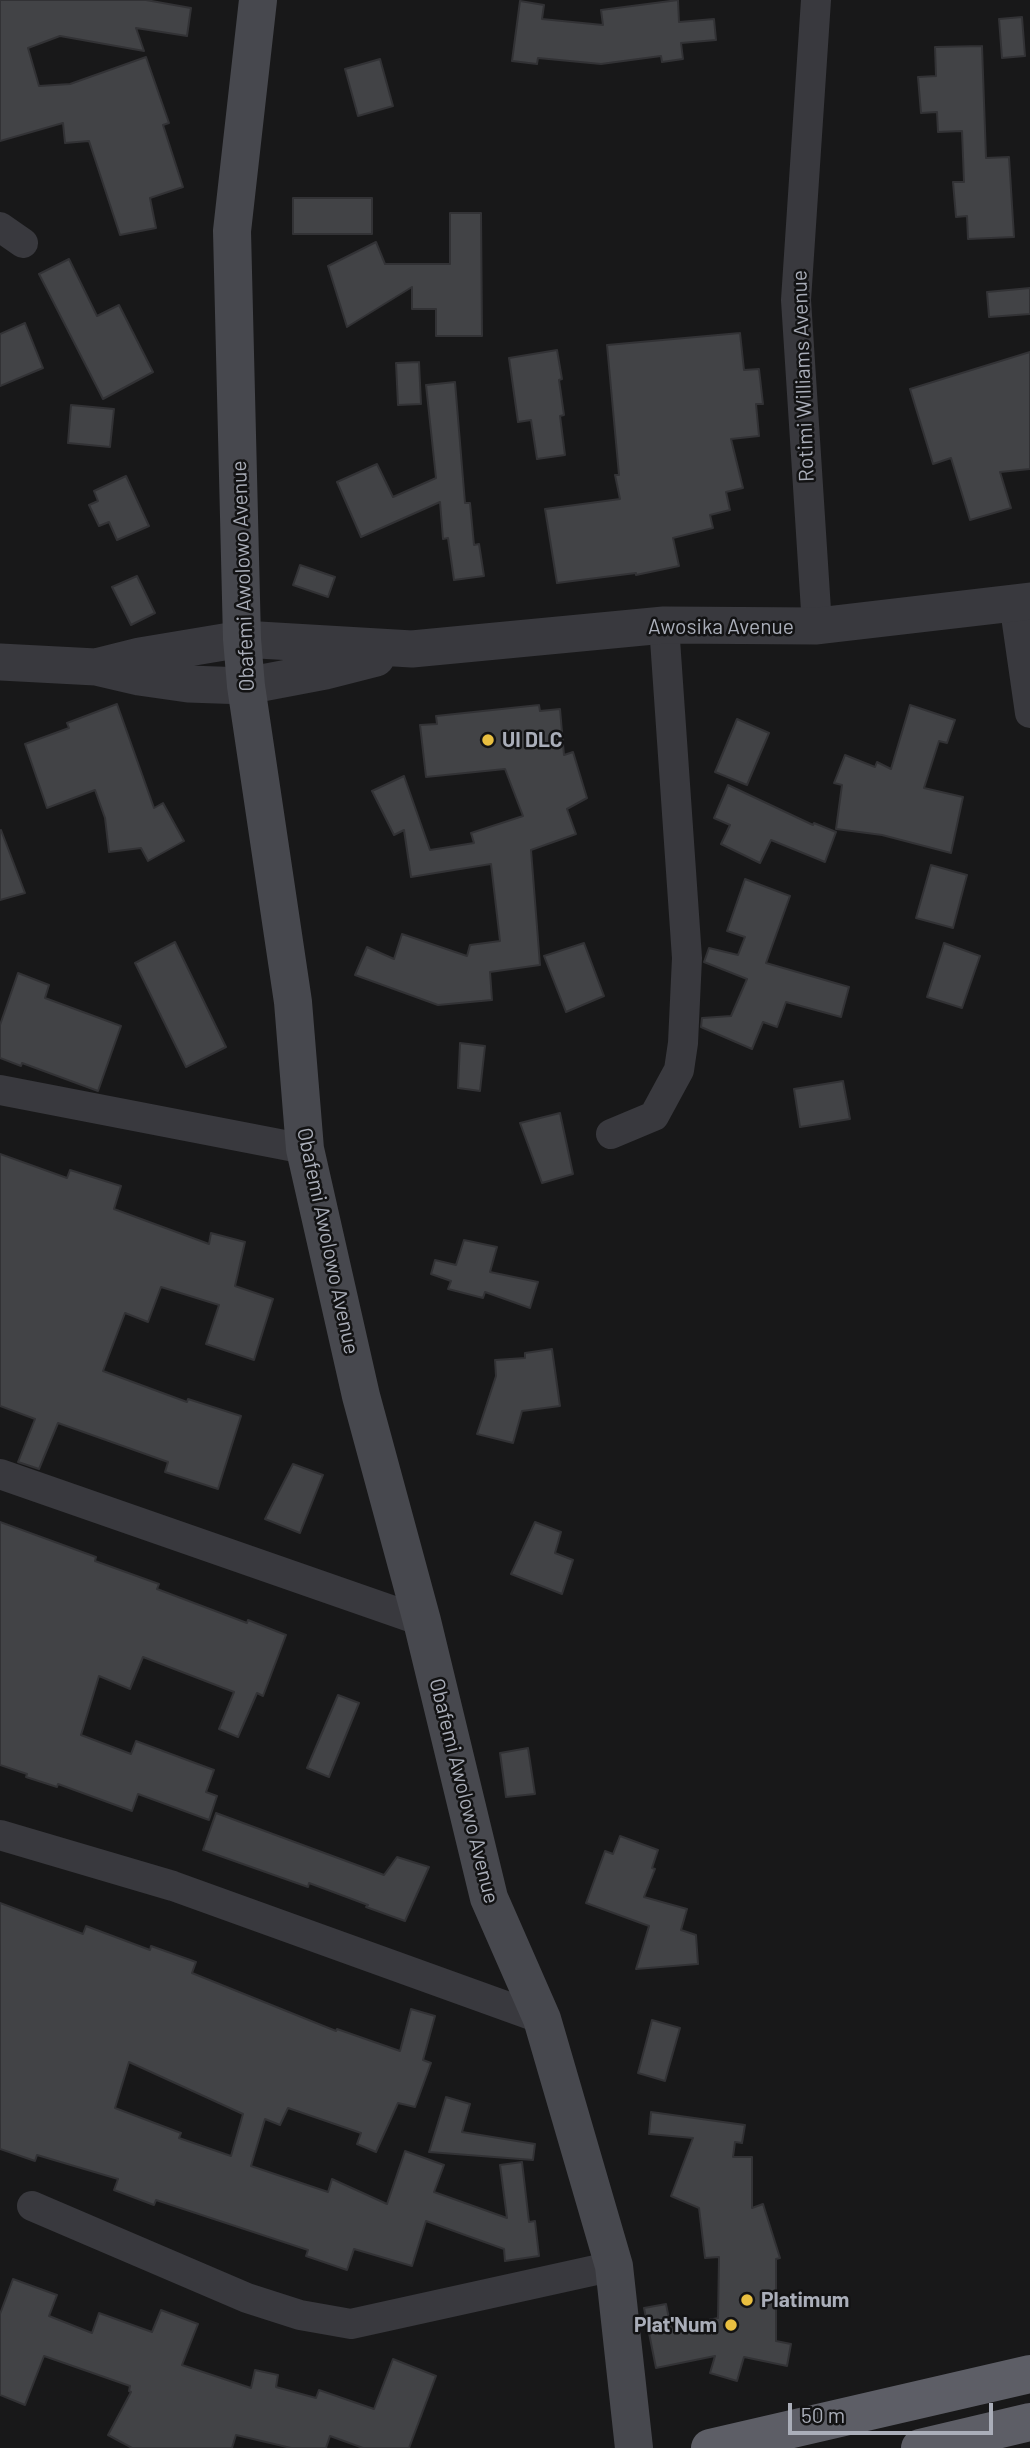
<!DOCTYPE html>
<style>
body{margin:0}
#map{position:relative;width:1030px;height:2448px;overflow:hidden;background:#181819;font-family:Barlow,sans-serif}
canvas{display:block}
.scale{position:absolute;left:788px;top:2403px;width:205px;height:32px;box-sizing:border-box;border:4px solid #aaaeb9;border-top:0;padding-left:9px;font-size:21px;line-height:24px;white-space:nowrap;color:#aaaeb9;-webkit-text-stroke:5px #131314;paint-order:stroke}
</style>
<div id="map">
<canvas width="1030" height="2448"></canvas>
<div class="scale">50 m</div>
</div>
<script>
const g = document.querySelector('canvas').getContext('2d');
g.lineJoin = 'round';
function paint(path, color) { g.fillStyle = color; g.fill(path, 'evenodd'); }
const toPath = rows => new Path2D(rows.map(r => 'M' + r).join(''));
function trace(path, color, width, dash) { g.strokeStyle = color; g.lineWidth = width; g.lineCap = dash ? 'butt' : 'round'; g.setLineDash(dash || []); g.stroke(path); }
function drawText(font, color, halo, rows, align = 'center') {
  g.font = font + ' Barlow,sans-serif'; g.lineWidth = 5; g.setLineDash([]); g.textBaseline = 'middle'; g.strokeStyle = halo; g.fillStyle = color; for (const [text, x, y, turn = 0] of rows) {
    g.save(); g.translate(x, y); g.rotate((+turn || 0) * Math.PI / 180); g.textAlign = isNaN(turn) ? turn : align; if (halo) g.strokeText(text, 0, 0); g.fillText(text, 0, 0); g.restore();
  }
}
const building = toPath([
 [0,0,146,0,191,8,187,36,136,28,144,51,60,36,28,48,39,86,70,84,146,57,169,123,163,125,183,187,150,198,156,228,120,235,89,141,65,143,63,123,0,141,0,0],
 [678,0,679,22,714,19,716,40,681,43,683,59,662,62,661,56,601,64,538,58,537,64,512,61,520,1,544,5,542,19,603,25,601,10,678,0],
 [1022,17,1025,56,1002,58,999,19,1022,17],
 [982,46,986,158,1009,157,1014,237,968,239,967,216,956,217,953,182,964,182,962,131,938,132,937,112,921,113,918,77,936,76,935,47,982,46],
 [380,59,393,106,358,116,345,69,380,59],
 [293,198,372,198,372,234,293,234,293,198],
 [450,213,481,213,482,336,436,336,436,309,412,309,412,287,347,327,328,266,376,242,385,264,450,264,450,213],
 [69,259,97,316,119,305,153,372,103,399,39,274,69,259],
 [1030,288,1030,314,989,317,987,292,1030,288],
 [25,323,43,368,0,386,0,334,25,323],
 [740,333,744,370,759,369,763,404,756,404,759,436,731,439,743,488,726,492,730,510,710,515,713,528,673,538,679,566,636,575,636,573,557,583,545,509,620,499,615,475,619,475,607,345,740,333],
 [557,350,562,379,559,380,564,415,560,416,565,455,537,459,531,420,518,422,509,358,557,350],
 [1030,352,1030,469,1000,472,1011,508,970,520,951,458,933,464,910,389,1030,352],
 [419,362,421,404,398,405,396,363,419,362],
 [455,382,465,503,470,503,474,545,479,544,484,576,454,580,448,538,443,539,440,502,361,537,337,482,377,464,393,497,436,478,426,385,455,382],
 [71,405,114,409,110,447,68,443,71,405],
 [126,476,149,526,117,540,109,522,99,526,89,505,98,501,94,491,126,476],
 [300,565,335,577,328,597,293,585,300,565],
 [137,576,155,613,131,625,112,587,137,576],
 [117,704,154,808,163,803,184,841,148,861,141,848,109,852,105,818,95,790,47,808,25,744,69,728,67,723,117,704],
 [539,705,540,711,560,709,564,755,573,752,587,798,567,809,576,834,531,850,540,965,490,972,492,1000,438,1005,355,975,367,947,394,959,402,934,467,956,470,945,500,941,491,864,411,877,404,830,394,835,372,791,404,776,430,850,474,843,471,833,523,816,505,769,426,777,420,725,437,724,436,716,539,705],
 [910,705,955,720,947,743,939,741,924,788,963,797,951,853,882,835,836,829,842,785,834,783,845,755,875,767,877,762,891,769,910,705],
 [737,719,769,733,747,785,715,772,737,719],
 [728,785,813,825,814,823,836,832,825,862,771,840,760,863,721,844,730,825,714,818,728,785],
 [1,830,25,893,0,900,0,831,1,830],
 [931,865,967,875,953,928,916,918,931,865],
 [745,879,790,896,766,963,849,987,841,1017,786,1002,777,1027,763,1022,752,1049,701,1027,702,1018,731,1016,747,979,704,962,709,948,738,955,745,937,727,931,745,879],
 [175,942,226,1047,186,1067,135,963,175,942],
 [584,943,604,996,566,1012,544,956,584,943],
 [944,943,980,956,962,1008,927,997,944,943],
 [18,973,49,985,45,998,121,1026,98,1091,22,1063,21,1066,0,1058,0,1025,18,973],
 [460,1043,485,1046,480,1091,458,1088,460,1043],
 [843,1081,850,1119,800,1127,794,1089,843,1081],
 [560,1113,573,1174,542,1183,520,1123,560,1113],
 [0,1154,67,1178,70,1170,121,1186,114,1209,209,1244,211,1233,245,1242,235,1286,273,1299,254,1360,206,1344,219,1305,161,1287,148,1322,125,1313,103,1371,187,1402,188,1399,241,1416,218,1489,165,1472,168,1462,58,1423,39,1469,18,1462,35,1419,0,1406,0,1154],
 [464,1240,497,1247,490,1272,538,1282,530,1308,485,1292,483,1298,448,1289,451,1281,431,1274,435,1260,456,1265,464,1240],
 [552,1349,560,1406,522,1411,513,1443,477,1434,496,1376,495,1360,525,1358,525,1353,552,1349],
 [293,1464,323,1475,300,1533,265,1519,293,1464],
 [0,1522,96,1557,95,1561,159,1584,157,1589,247,1623,248,1620,286,1635,263,1696,257,1693,238,1737,219,1729,234,1692,143,1657,130,1689,99,1676,81,1735,131,1754,136,1741,214,1770,206,1792,217,1796,209,1820,138,1794,132,1811,58,1784,57,1787,26,1777,27,1774,0,1765,0,1522],
 [535,1522,561,1532,555,1553,573,1560,562,1594,511,1574,535,1522],
 [338,1695,359,1703,329,1777,307,1768,338,1695],
 [528,1748,535,1794,506,1797,500,1753,528,1748],
 [216,1813,384,1875,397,1857,429,1867,405,1921,366,1907,368,1905,309,1883,308,1887,203,1850,216,1813],
 [620,1836,658,1850,652,1868,655,1869,644,1897,687,1909,681,1930,696,1935,698,1964,636,1969,649,1926,586,1903,605,1851,613,1854,620,1836],
 [0,1903,83,1934,86,1926,150,1950,151,1946,196,1962,192,1973,336,2031,337,2029,400,2051,411,2009,435,2016,423,2060,431,2063,415,2107,398,2103,376,2152,357,2144,361,2133,288,2108,280,2125,265,2119,251,2166,328,2192,332,2179,387,2204,405,2151,444,2165,434,2192,507,2218,500,2165,522,2162,529,2222,535,2221,539,2256,505,2261,504,2249,426,2221,412,2266,354,2249,347,2270,306,2256,308,2250,156,2200,154,2205,114,2190,118,2179,37,2155,35,2161,0,2149,0,1903],
 [129,2062,243,2114,231,2156,179,2138,181,2133,115,2108,129,2062],
 [652,2020,680,2028,665,2081,638,2073,652,2020],
 [446,2097,470,2104,462,2132,535,2144,533,2160,429,2152,446,2097],
 [651,2112,745,2125,742,2143,735,2142,733,2157,752,2157,752,2208,763,2204,780,2258,776,2259,776,2341,791,2344,787,2366,744,2357,737,2381,710,2373,715,2356,656,2368,644,2308,666,2304,671,2328,718,2318,719,2257,705,2258,699,2208,671,2196,693,2138,649,2134,651,2112],
 [13,2279,57,2295,49,2316,92,2333,99,2313,152,2332,161,2310,198,2324,182,2365,251,2388,255,2370,278,2375,276,2387,316,2398,319,2390,374,2409,393,2359,436,2376,409,2448,363,2448,330,2436,326,2448,291,2448,236,2435,232,2448,132,2448,108,2435,131,2392,129,2391,130,2386,44,2356,25,2405,0,2395,0,2314,13,2279]
]);
const minor = toPath([
 [816,0,796,300,817,626],
 [0,227,23,243],
 [1014,602,1030,713],
 [0,1090,305,1149],
 [611,1134,654,1116,679,1070,683,1043,687,958,664,625],
 [0,1474,422,1621],
 [0,1835,173,1886,542,2019],
 [32,2206,247,2298,300,2315,351,2324,614,2266]
]);
const tertiary = toPath([
 [0,662,96,667,139,677,188,684,246,686,325,671,376,658],
 [96,667,140,656,242,639,412,649,664,625,817,626,1030,601]
]);
const secondary = toPath([
 [258,0,232,231,242,639,246,686,293,1002,305,1149,361,1396,422,1621,489,1898,542,2019,614,2266,634,2448]
]);
const trunk = toPath([
 [710,2448,1030,2374],
 [920,2448,1030,2422]
]);
const markers = [
 [488,740,7,"#e9bf40"],
 [747,2300,7,"#e9bf40"],
 [731,2325,7,"#e9bf40"]
];
const streetNames = [
 ["Rotimi Williams Avenue",803,376,-92],
 ["Obafemi Awolowo Avenue",243,576,-92],
 ["Awosika Avenue",721,627],
 ["Obafemi Awolowo Avenue",328,1241,78],
 ["Obafemi Awolowo Avenue",464,1791,76]
];
const poiNames = [
 ["UI DLC",502,740],
 ["Platimum",761,2300],
 ["Plat'Num",717,2325,"right"]
];
paint(building, '#424346');
trace(building, '#323235', 2);
trace(minor, '#39393e', 30);
trace(tertiary, '#39393e', 37);
trace(secondary, '#47484e', 38);
trace(trunk, '#5d5e66', 38);
for (const [x, y, r, color] of markers) { const dot = new Path2D(); dot.arc(x, y, r, 0, 2 * Math.PI); g.fillStyle = color; g.fill(dot); trace(dot, '#131314', 2.5); }
drawText('21px', '#aaaeb9', '#131314', streetNames);
drawText('bold 21px', '#aaaeb9', '#131314', poiNames, 'left');
</script>
